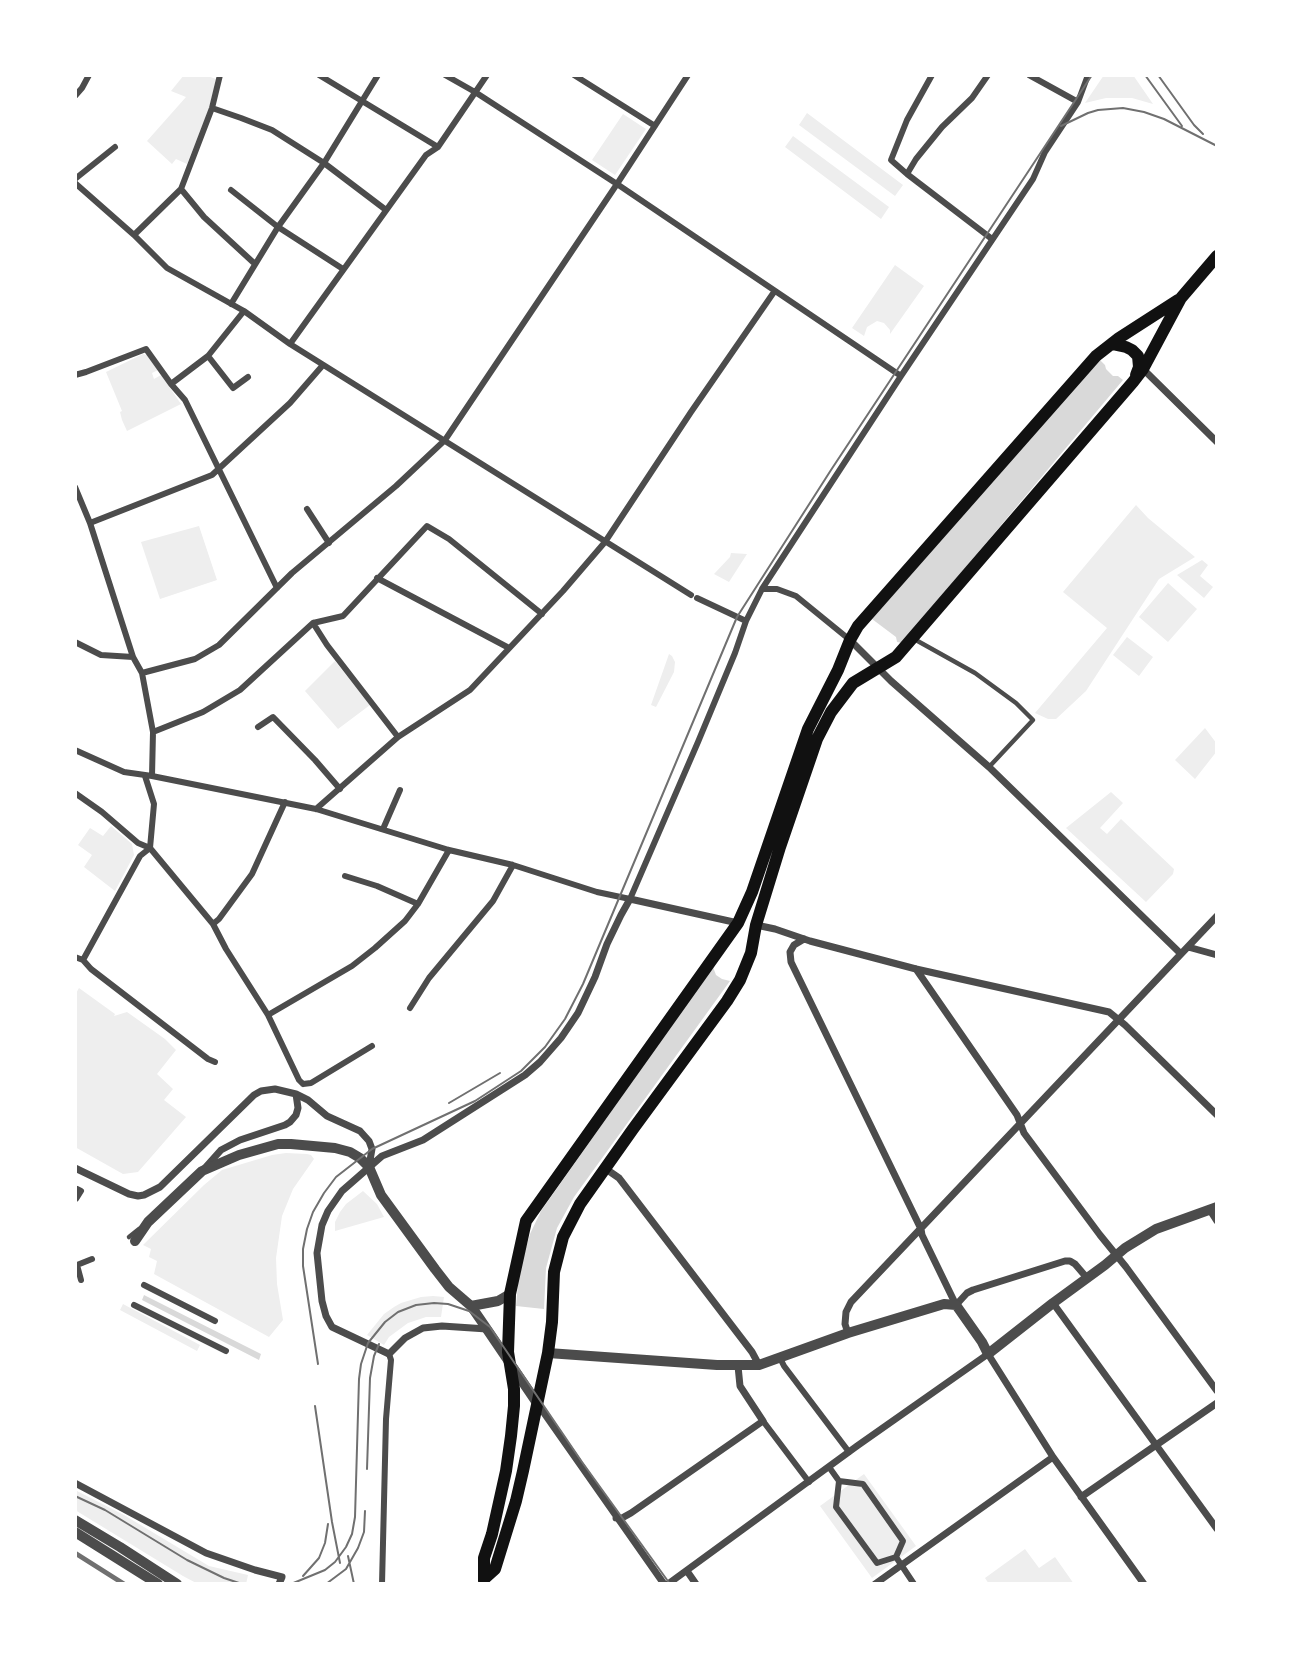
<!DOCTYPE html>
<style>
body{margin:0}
#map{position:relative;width:1292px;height:1659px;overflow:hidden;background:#fff;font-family:Literata,serif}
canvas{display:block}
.frame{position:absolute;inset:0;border:77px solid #fff;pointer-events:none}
</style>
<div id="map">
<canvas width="1292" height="1659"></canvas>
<div class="frame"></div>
</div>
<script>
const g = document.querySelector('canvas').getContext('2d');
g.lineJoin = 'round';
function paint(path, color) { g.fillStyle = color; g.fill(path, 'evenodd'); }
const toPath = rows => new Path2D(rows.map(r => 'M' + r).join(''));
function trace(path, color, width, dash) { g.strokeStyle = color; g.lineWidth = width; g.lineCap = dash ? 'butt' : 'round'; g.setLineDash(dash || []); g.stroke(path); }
const green = toPath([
 [184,75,205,75,216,79,209,109,187,164,176,159,172,164,147,141,186,97,171,91],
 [1104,75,1133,75,1153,104,1132,98,1106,98,1085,103],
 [807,113,903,185,895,196,799,125],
 [623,114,646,129,615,175,592,160],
 [793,136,889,207,881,219,785,147],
 [895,265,924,286,890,334,890,330,884,323,877,321,867,327,864,336,852,328],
 [143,354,147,355,158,370,152,373,154,379,161,375,181,404,127,431,122,420,120,412,122,411,106,372],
 [1136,505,1148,518,1195,557,1159,579,1086,691,1056,719,1048,719,1035,713,1107,628,1063,592],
 [199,526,217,580,160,599,141,542],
 [731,553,747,554,729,582,714,574,730,557],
 [1202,560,1208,565,1200,576,1213,587,1204,598,1177,575],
 [1168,583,1197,609,1168,642,1139,617],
 [1127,637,1153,657,1139,676,1113,655],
 [669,654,672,656,675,662,674,672,656,707,651,705],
 [335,661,370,705,338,729,305,691],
 [1205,728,1217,744,1217,751,1195,779,1175,760],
 [1111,792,1123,803,1100,828,1107,834,1121,819,1174,869,1173,874,1146,902,1066,828],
 [111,826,132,844,134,855,115,891,84,867,92,855,78,845,90,828,103,836],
 [79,988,115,1014,114,1016,127,1012,165,1039,176,1050,157,1074,173,1089,164,1100,186,1117,138,1172,123,1174,75,1147,75,995],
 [286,1153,307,1154,311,1155,314,1159,293,1189,282,1216,276,1258,277,1284,283,1320,269,1337,154,1274,157,1261,149,1257,151,1249,143,1245,204,1185,222,1170,272,1155],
 [363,1191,377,1204,384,1217,335,1231,335,1222,340,1212,346,1204],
 [433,1296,444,1297,441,1317,426,1317,408,1323,389,1337,384,1345,367,1335,384,1314,394,1307,401,1303,421,1297],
 [123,1304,200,1345,197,1351,120,1310],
 [864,1474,916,1546,872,1578,820,1506],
 [75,1490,124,1515,209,1566,248,1575,246,1584,198,1584,183,1576,75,1510],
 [1025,1549,1039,1568,1055,1557,1074,1584,989,1584,985,1578]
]);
const water = toPath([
 [1099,359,1105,365,1106,369,1113,376,1118,376,1123,380,902,643,897,642,896,637,872,619],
 [713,967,716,975,722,979,730,981,574,1197,557,1228,546,1268,544,1309,516,1306,519,1272,530,1234,541,1211],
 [144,1295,261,1354,259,1360,142,1300]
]);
const service = toPath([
 [914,639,975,673,1016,703,1033,720,989,767],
 [129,1237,139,1229]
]);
const pedestrian = toPath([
 [319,75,438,147],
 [445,75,475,92,617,184,901,376],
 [574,75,655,126],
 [932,75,907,120,891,160,907,174,992,239],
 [1029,75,1078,102],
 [75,96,82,88,89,75],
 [212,108,241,118,272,130,324,163,386,210],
 [907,174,916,159,942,127,972,98,988,75],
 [75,179,115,147],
 [75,183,134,235,167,268,244,311,290,344,691,595],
 [181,189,204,217,255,264],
 [231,190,278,227,343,269],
 [134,235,181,189,212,108,220,75],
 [231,304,278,227,324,163,378,75],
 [290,344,426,155,438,147,487,75],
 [208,356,233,388,248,377],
 [75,375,86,372,146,349,171,384,185,400,277,588],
 [171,384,208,356,244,311],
 [75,487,90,523,133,657,142,673,153,732,152,776],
 [307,509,329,543],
 [90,523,212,475,290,403,323,365],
 [377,578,509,648],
 [762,589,777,589,796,596,850,640],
 [697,598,746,621],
 [313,623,327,645,398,737],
 [75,642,101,655,133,657],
 [142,673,195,659,219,645,292,573,396,486,445,440,617,184,688,75],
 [258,727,273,717,315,760,340,789],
 [153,732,203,712,240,690,313,623,343,616,427,526,449,539,542,614],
 [75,750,124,772,152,776,316,809,449,850,513,865,597,892,630,899,698,742,735,653,746,621,762,589,901,376,1033,179,1045,152,1078,102,1088,75],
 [145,776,154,804,150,848],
 [75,793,102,812,138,843,150,848,213,924,226,949,268,1015,299,1080,303,1084],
 [316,809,398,737,470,690,563,591,605,542,691,412,774,292],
 [383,829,400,790],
 [345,876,377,886,418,904],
 [213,924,219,919,252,874,285,802],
 [75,957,83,960,91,969,208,1059,215,1062],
 [83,960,140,856,150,848],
 [410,1008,429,978,493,901,513,865],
 [268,1015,352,966,375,948,405,921,418,904,449,850],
 [303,1084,311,1083,372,1046],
 [75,1199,76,1199,81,1191,77,1189],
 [81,1280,77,1265,92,1259],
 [144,1285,215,1321],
 [134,1305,226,1351],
 [780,1358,784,1366,849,1452],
 [763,1421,809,1482],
 [829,1467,839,1481,863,1484,903,1541,896,1557,914,1584],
 [839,1481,836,1507,877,1563,896,1557],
 [382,1584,386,1419,391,1360,389,1354]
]);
const minor = toPath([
 [1143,369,1217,442],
 [850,640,891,681,989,767,1181,954],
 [756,925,775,929,810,941,916,969,1109,1012,1125,1025,1217,1115],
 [804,939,794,945,790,952,791,962,921,1229,922,1235,956,1305,967,1293,973,1290,1065,1261,1070,1261,1075,1264,1087,1278],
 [1188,947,1217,955],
 [916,969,1017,1115,1024,1133,1100,1235,1126,1267,1217,1391],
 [75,1168,129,1194,138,1196,144,1195,160,1187,254,1095,261,1091,275,1089,296,1094,308,1100,327,1116,360,1131,369,1141,372,1149,369,1166],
 [204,1169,221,1150,240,1140,285,1125,290,1122,296,1115,298,1108,296,1094],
 [606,1169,619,1178,752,1352,759,1365],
 [1210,1210,1217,1221],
 [1053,1303,1217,1529],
 [487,1329,442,1326,423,1328,405,1338,389,1354,332,1327,326,1316,322,1301,317,1253,322,1225,328,1211,342,1191,382,1156,423,1140,525,1075,540,1062,561,1038,578,1013,595,977,607,944,621,915,630,899,738,923],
 [848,1333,845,1324,846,1312,851,1302,1217,916],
 [537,1403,664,1584],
 [75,1483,206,1553,255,1570,282,1577,279,1584],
 [1081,1497,1217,1403],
 [616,1518,622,1518,631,1513,763,1421,740,1386,738,1366],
 [687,1571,696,1584],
 [668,1584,857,1446,988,1354,1053,1457,1144,1584],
 [875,1584,1053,1457]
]);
const tertiary = toPath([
 [135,1241,148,1222,202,1171,239,1155,278,1144,291,1144,335,1148,350,1152,360,1158,369,1167,381,1195,435,1269,449,1287,471,1306,480,1319,537,1403],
 [471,1306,498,1301,510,1294],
 [548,1353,717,1365,759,1365,848,1333,944,1304,956,1305,982,1342,988,1354,1053,1303,1105,1265,1125,1248,1156,1229,1217,1207],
 [75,1520,120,1547,177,1584],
 [75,1532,158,1584]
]);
const secondary = toPath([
 [1112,344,1126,347,1132,350,1138,356,1139,367,1136,375],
 [485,1578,495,1569,516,1501,523,1471,548,1353,552,1322,554,1272,563,1237,580,1204,633,1129,727,1001,740,980,751,953,756,925,780,847,817,739,831,712,853,683,896,657,1133,382,1143,369,1181,298,1217,256],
 [484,1581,484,1558,492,1534,506,1471,511,1436,514,1406,514,1389,508,1352,510,1294,526,1221,738,923,752,892,808,729,838,670,850,640,858,626,1096,356,1119,338,1178,300]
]);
const tram = toPath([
 [1145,75,1182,126],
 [1158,75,1194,125,1203,134],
 [1061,126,1088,113,1098,110,1123,108,1144,112,1164,119,1217,146],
 [449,1103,500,1073],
 [318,1364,303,1266,303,1249,307,1229,313,1212,324,1193,336,1177,372,1149,475,1101,521,1071,545,1047,565,1019,583,984,737,617,831,470,1092,75],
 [315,1406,332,1522,340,1563],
 [367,1469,370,1378,374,1356,379,1344],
 [75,1496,105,1510,187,1560,224,1578,242,1584],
 [348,1556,354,1584],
 [303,1576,319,1558,325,1543,328,1524],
 [291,1584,325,1570,335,1562,346,1547,352,1534,355,1517,359,1379,361,1364,368,1343,385,1322,398,1312,416,1305,434,1303,448,1304,469,1311,490,1327,582,1462,670,1584],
 [326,1584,346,1569,358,1548,364,1532,365,1511]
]);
const rail = toPath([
 [75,1553,124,1584]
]);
paint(green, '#eee');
paint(water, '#d9d9d9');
trace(service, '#4c4c4c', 4.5);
trace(pedestrian, '#4c4c4c', 6);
trace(minor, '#4c4c4c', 7);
trace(tertiary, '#4c4c4c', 10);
trace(secondary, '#111', 12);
trace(tram, '#707070', 2);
trace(rail, '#707070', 5);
</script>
